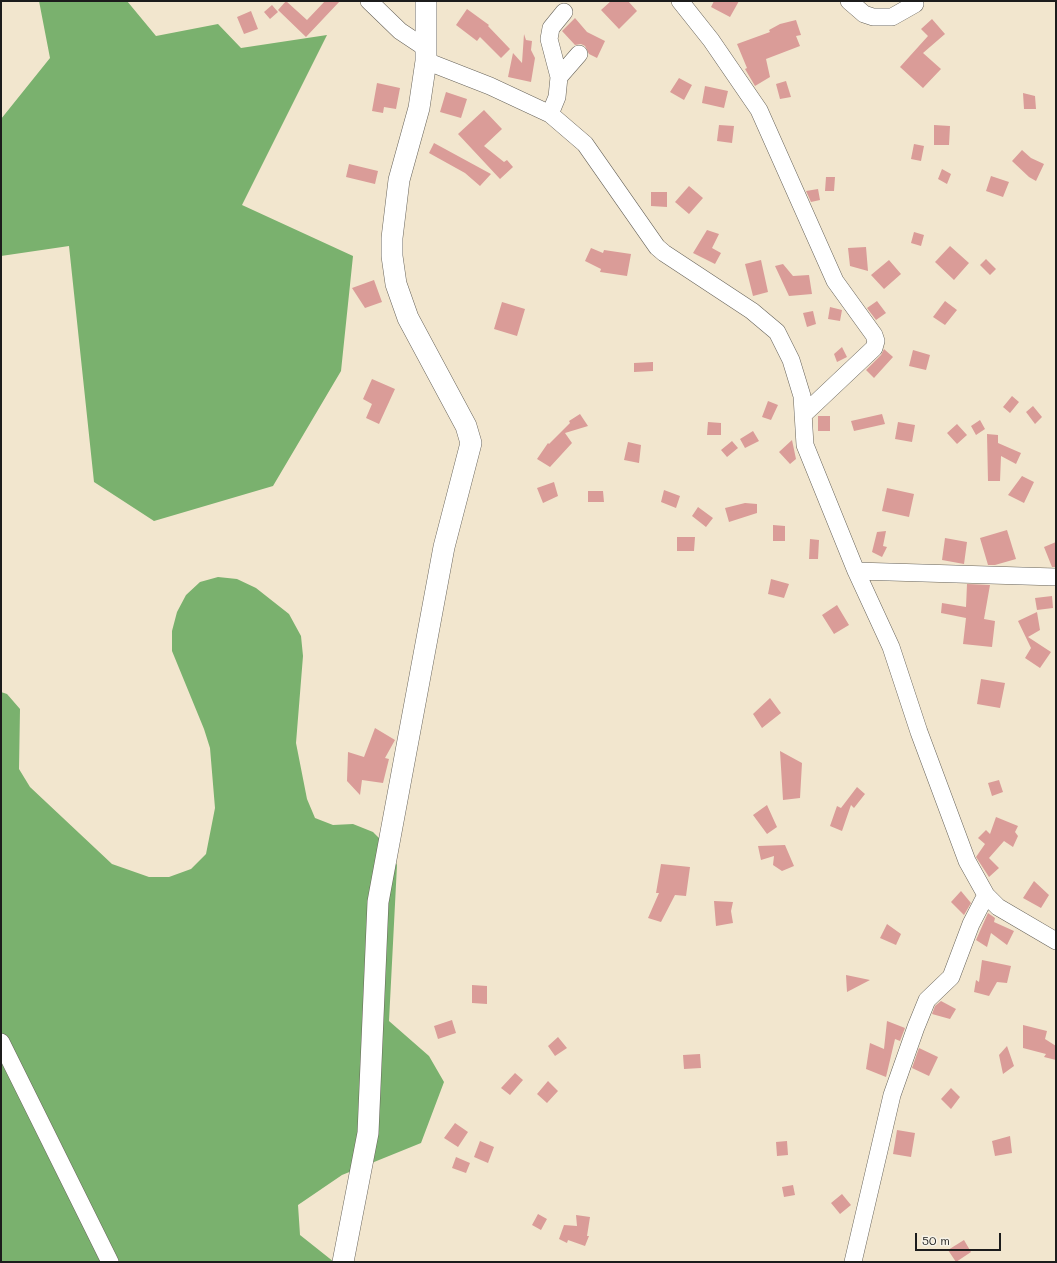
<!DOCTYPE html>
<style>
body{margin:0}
#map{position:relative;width:1057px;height:1263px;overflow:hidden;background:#f2e6ce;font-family:Mali,sans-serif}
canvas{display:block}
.frame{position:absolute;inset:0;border:2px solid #1c1c1c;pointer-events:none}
.scale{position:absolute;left:915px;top:1233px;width:86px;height:18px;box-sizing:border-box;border:2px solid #1c1c1c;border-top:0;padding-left:5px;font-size:12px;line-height:14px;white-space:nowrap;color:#1c1c1c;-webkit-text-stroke:3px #f7f3e8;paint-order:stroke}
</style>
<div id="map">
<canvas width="1057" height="1263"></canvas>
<div class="frame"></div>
<div class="scale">50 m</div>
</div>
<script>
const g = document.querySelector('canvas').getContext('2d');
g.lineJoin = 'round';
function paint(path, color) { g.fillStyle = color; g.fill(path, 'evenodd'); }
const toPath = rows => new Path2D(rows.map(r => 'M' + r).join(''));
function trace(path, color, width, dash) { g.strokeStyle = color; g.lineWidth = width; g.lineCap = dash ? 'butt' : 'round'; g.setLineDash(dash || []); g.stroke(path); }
const forest = toPath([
 [39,1,127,1,156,36,218,24,241,48,327,35,242,205,353,256,341,371,273,486,154,521,94,482,69,246,1,256,1,119,50,58],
 [218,577,237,579,256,588,289,614,301,636,303,656,296,743,307,799,315,818,333,825,353,824,373,832,388,847,397,865,389,1021,429,1056,444,1082,421,1143,342,1175,298,1205,300,1235,334,1262,1,1262,1,692,7,694,20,709,19,769,30,787,112,864,149,877,169,877,191,869,206,854,215,808,210,748,204,729,172,651,172,631,177,612,186,595,200,582]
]);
const building = toPath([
 [286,1,307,20,325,1,340,1,306,37,278,10],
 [611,1,628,1,637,11,619,29,601,10],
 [714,1,739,1,730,17,711,7],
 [272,5,278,12,270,19,264,12],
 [467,9,489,25,488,26,510,49,501,58,480,37,477,41,456,25],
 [251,11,258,29,244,34,237,17],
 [575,18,587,32,605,41,597,58,589,54,585,46,581,44,575,45,562,31],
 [932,19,945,34,923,53,941,69,923,88,900,67,928,36,921,29],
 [796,20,801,35,796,36,800,46,766,59,770,77,755,86,745,69,747,68,737,44,770,32,769,30,780,24],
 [524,34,526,40,532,41,531,50,535,58,531,82,508,77,513,53,522,63],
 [679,78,692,85,684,100,670,92],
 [786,81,791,97,780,99,776,84],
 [377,83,400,88,396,109,384,107,383,113,372,111],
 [705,86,728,91,724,108,702,103],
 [446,92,467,99,461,118,440,112],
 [1023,93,1035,96,1036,109,1024,109],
 [484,110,502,129,484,146,504,162,507,160,513,167,500,179,458,134],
 [719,125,734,126,732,143,717,141],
 [934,125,950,126,949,145,934,145],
 [434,143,491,174,480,186,465,173,429,153],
 [914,144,924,146,921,161,911,159],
 [1022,150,1031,158,1044,164,1036,181,1029,177,1012,161],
 [349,164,378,171,375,184,346,177],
 [942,169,951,174,947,184,938,179],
 [991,176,1009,182,1003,197,986,191],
 [826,177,835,177,834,191,825,191],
 [689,186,703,198,689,214,675,202],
 [818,189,820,200,811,202,806,191],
 [651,192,667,192,667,207,651,206],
 [707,230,719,234,712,248,721,253,715,264,693,253],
 [914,232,924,235,921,246,911,243],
 [950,246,969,263,954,280,935,262],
 [866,247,868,271,850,266,848,248],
 [591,248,603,253,604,250,631,254,627,276,600,272,601,269,585,261],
 [986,259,996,269,990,275,980,265],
 [761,260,768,292,753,296,745,264],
 [889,260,901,274,884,289,871,275],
 [783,264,793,276,809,275,812,294,789,296,775,266],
 [374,280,382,302,365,308,352,288],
 [877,301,886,313,876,320,867,308],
 [945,301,957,310,945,325,933,317],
 [502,302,525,309,517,336,494,329],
 [830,307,842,310,840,321,828,319],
 [813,311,816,324,807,327,803,313],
 [842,347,847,357,837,362,834,354],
 [884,349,893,357,874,378,866,370,881,355],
 [913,350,930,355,926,370,909,366],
 [653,362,653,371,634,372,634,363],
 [372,379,395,389,379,424,366,418,372,404,363,399],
 [1012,396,1019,402,1010,413,1003,407],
 [768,401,778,405,771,420,762,417],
 [1033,406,1042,417,1035,424,1026,412],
 [580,414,588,426,565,433,572,443,550,467,537,459,548,443,549,444,570,423,569,421],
 [882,414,885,424,854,431,851,421],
 [818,416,830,416,830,431,818,431],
 [980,420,985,429,976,435,971,426],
 [708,422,721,423,721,435,707,435],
 [898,422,915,425,912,442,895,439],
 [957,424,967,435,957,444,947,433],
 [753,431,759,441,745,448,740,439],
 [987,434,998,435,998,443,1021,453,1016,464,1001,456,1000,481,988,481],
 [792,440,796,459,790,464,779,452],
 [732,441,738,448,727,457,721,450],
 [628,442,641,445,639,463,624,460],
 [1022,476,1034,482,1024,503,1008,495],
 [554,482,558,496,543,503,537,488],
 [887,488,914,494,909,517,882,511],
 [664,490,680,496,676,508,661,502],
 [588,491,603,491,604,502,588,502],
 [745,503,757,504,757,513,729,522,725,508],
 [698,507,713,518,706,527,692,516],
 [773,525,785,526,785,541,773,541],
 [1007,530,1016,559,995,565,988,565,980,538],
 [886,531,883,546,887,547,882,557,872,552,877,532],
 [677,537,695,537,694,551,677,551],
 [945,538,967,542,964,564,942,560],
 [810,539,819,540,818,559,809,559],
 [1056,542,1056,567,1052,567,1044,547],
 [771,579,789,584,784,598,768,594],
 [967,584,990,585,984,619,995,621,992,647,963,644,966,618,941,613,942,603,966,607],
 [1052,596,1053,608,1037,610,1035,598],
 [837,605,849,625,834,634,822,615],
 [1037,612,1040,630,1028,637,1051,652,1040,668,1025,658,1031,648,1018,621],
 [981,679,1005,683,1000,708,977,704],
 [770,698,781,713,762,728,753,714],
 [375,728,395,740,385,758,389,759,383,783,362,780,360,795,347,781,348,752,364,757],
 [780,751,802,763,800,798,783,800],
 [999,780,1003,792,992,796,988,783],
 [857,787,865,794,854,808,851,805,842,831,830,826,837,806,841,808],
 [767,805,777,827,767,834,753,815],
 [996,817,1018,826,1015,832,1018,836,1013,847,1004,841,989,858,999,868,989,877,976,857,985,844,978,838,986,830,990,834],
 [785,845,794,866,782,871,773,865,774,856,761,860,758,846],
 [661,864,690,867,686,896,675,895,661,922,648,918,659,893,656,893],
 [1034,881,1049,895,1041,908,1023,898],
 [961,891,971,903,964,915,951,902],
 [714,901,733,902,731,911,733,923,716,926],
 [988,913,995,918,994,922,1014,931,1007,945,991,933,987,947,976,940],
 [887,924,901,934,896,945,880,938],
 [982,960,1011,966,1007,983,997,982,989,996,974,992,976,980,979,982],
 [846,975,870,980,847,992],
 [472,985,487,986,487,1004,472,1003],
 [941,1001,956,1009,950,1019,932,1014,935,1006],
 [452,1020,456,1033,438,1039,434,1026],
 [887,1021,905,1028,900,1041,895,1039,886,1077,866,1069,870,1043,884,1049],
 [1023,1025,1047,1031,1045,1039,1056,1046,1056,1060,1044,1057,1046,1054,1023,1048],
 [558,1037,567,1048,555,1056,548,1046],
 [1007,1046,1014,1066,1003,1074,999,1055],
 [919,1048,938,1057,929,1076,912,1068],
 [700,1054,701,1068,684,1069,683,1055],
 [515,1073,523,1080,510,1095,501,1088],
 [548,1081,558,1091,547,1103,537,1094],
 [951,1088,960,1097,951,1109,941,1099],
 [455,1123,468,1132,458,1147,444,1138],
 [897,1130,915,1133,911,1157,893,1154],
 [1010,1136,1012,1153,995,1156,992,1141],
 [480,1141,494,1147,488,1163,474,1157],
 [787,1141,788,1155,777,1156,776,1142],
 [456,1157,470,1163,466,1173,452,1168],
 [793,1185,795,1195,784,1197,782,1187],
 [842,1194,851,1205,840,1214,831,1203],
 [538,1214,547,1219,541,1230,532,1225],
 [576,1215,590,1217,587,1236,589,1236,585,1246,568,1240,567,1243,559,1239,564,1225,577,1226],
 [964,1240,971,1252,956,1262,948,1250]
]);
const minor = toPath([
 [369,1,400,31,427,49],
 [680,1,711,40,759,110,835,281,874,335,876,341,874,348,803,415],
 [849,1,864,14,873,17,892,17,915,4],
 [426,61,490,86,550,114,585,144,657,247,664,253,752,311,777,332,791,360,802,396,805,445,856,571,891,647,919,732,967,861,986,895,998,907,1056,941],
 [559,77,549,39,551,28,564,12],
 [550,114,557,97,559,77,579,54],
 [856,571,1056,577],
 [1,1042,110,1262],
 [853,1262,892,1095,916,1027,927,1000,951,977,971,924,986,895]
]);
const major = toPath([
 [343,1262,368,1133,378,902,444,547,471,443,466,426,408,318,396,284,392,256,392,238,399,180,419,108,426,61,426,1]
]);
paint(forest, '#7ab16e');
paint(building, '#da9c98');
trace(minor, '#67635a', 18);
trace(major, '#67635a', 22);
trace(minor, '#fff', 17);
trace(major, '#fff', 21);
</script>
